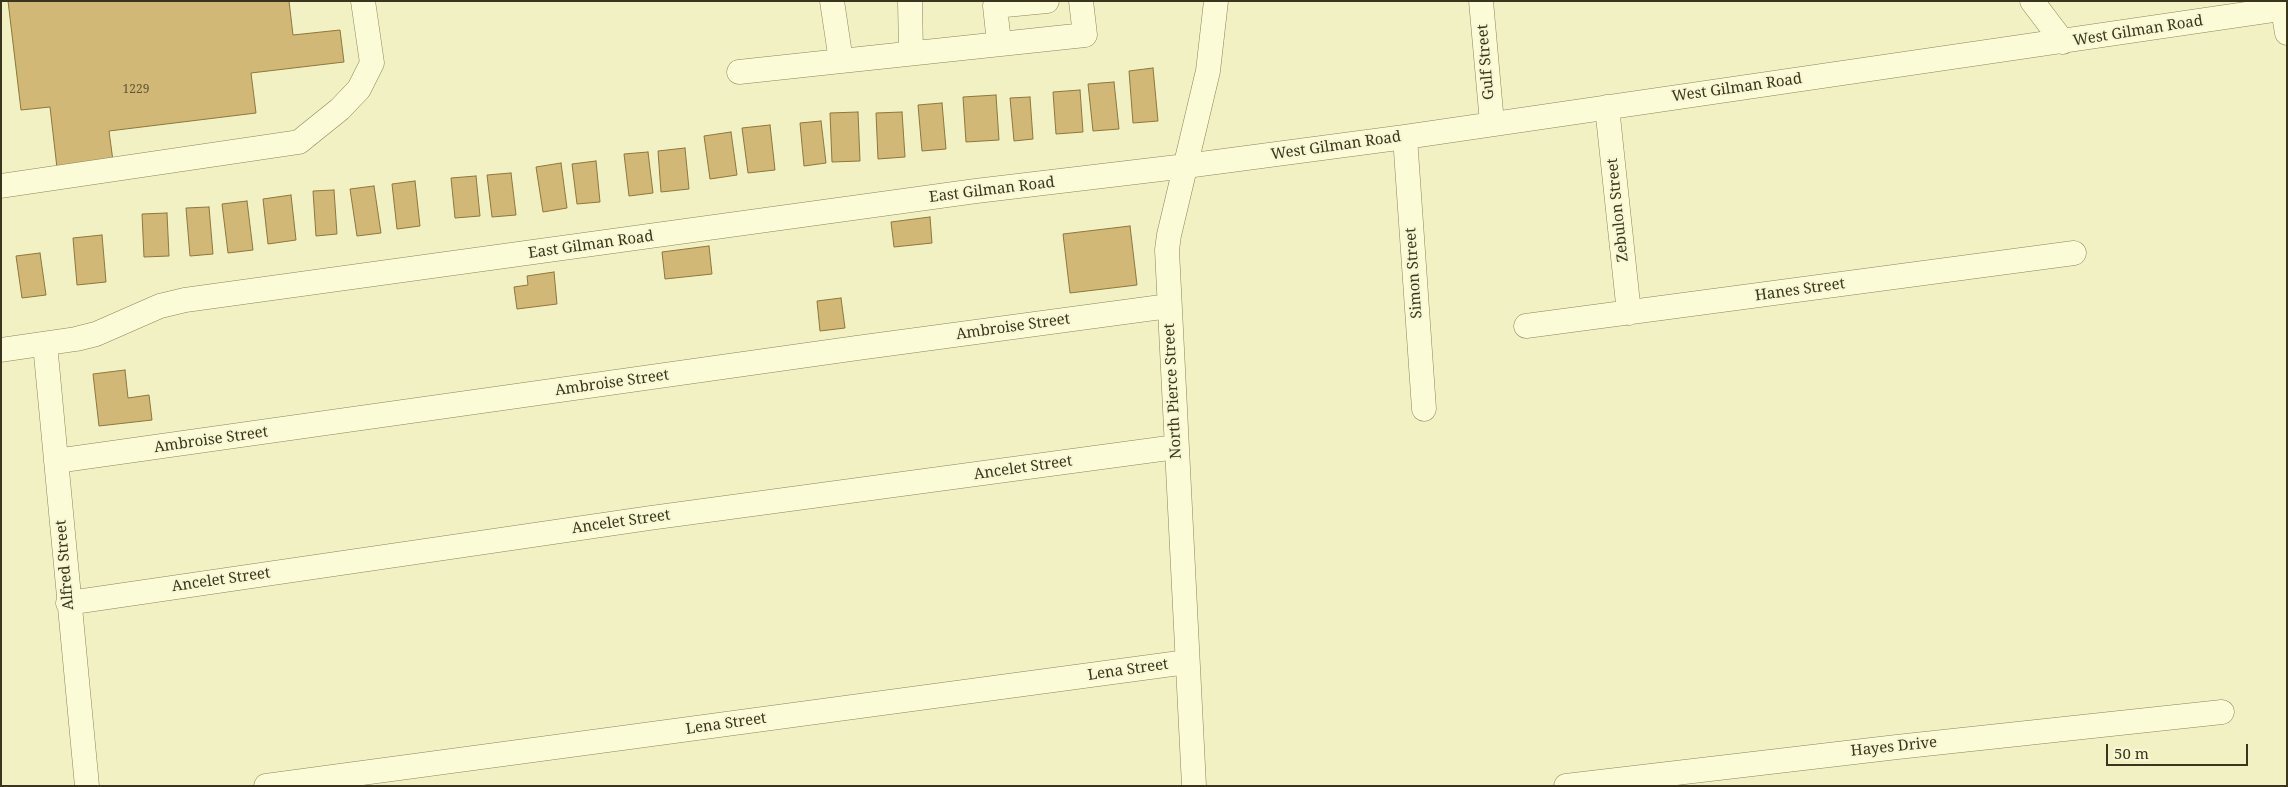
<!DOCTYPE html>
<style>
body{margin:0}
#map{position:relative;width:2288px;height:787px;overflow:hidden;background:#f1f1c3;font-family:"Noto Serif",serif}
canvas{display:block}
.frame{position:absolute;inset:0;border:2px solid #3c351d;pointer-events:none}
.scale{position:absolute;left:2106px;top:744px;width:142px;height:22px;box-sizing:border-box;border:2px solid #3c351d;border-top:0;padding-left:6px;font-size:15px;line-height:18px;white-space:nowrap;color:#3c351d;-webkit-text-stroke:4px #f7f8d3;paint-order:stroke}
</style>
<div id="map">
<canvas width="2288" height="787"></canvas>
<div class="frame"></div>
<div class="scale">50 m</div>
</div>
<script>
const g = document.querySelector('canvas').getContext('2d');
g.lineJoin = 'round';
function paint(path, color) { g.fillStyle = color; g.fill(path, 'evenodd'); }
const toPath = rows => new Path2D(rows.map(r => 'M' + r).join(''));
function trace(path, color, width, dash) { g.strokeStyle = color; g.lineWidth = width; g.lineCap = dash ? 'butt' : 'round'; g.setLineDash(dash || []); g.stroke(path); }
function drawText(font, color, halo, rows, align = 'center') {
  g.font = font + ' "Noto Serif",serif'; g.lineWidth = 4; g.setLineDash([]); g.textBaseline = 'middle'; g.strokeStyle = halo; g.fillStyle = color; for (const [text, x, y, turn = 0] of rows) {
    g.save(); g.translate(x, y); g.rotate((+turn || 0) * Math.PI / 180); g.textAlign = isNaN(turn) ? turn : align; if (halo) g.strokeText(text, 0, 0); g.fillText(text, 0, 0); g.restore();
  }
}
const building = toPath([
 [8,1,289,1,293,35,340,30,344,62,251,73,256,113,109,131,113,161,57,168,50,107,21,110,8,1],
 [1153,68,1158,121,1133,123,1129,71,1153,68],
 [1114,82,1119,129,1093,131,1088,84,1114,82],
 [1080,90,1083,132,1056,134,1053,92,1080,90],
 [996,95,999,140,966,142,963,97,996,95],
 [1030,97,1033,139,1014,141,1010,98,1030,97],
 [942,103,946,149,922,151,918,105,942,103],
 [858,112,860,161,832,162,830,113,858,112],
 [902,112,905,157,878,159,876,113,902,112],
 [821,121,826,163,804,166,800,123,821,121],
 [770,125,775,170,748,173,742,128,770,125],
 [731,132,737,175,710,179,704,136,731,132],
 [685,148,689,189,661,192,658,151,685,148],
 [648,152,653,193,629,196,624,154,648,152],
 [596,161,600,202,577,204,572,164,596,161],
 [561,163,567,208,543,212,536,167,561,163],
 [511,173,516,215,492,217,487,175,511,173],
 [476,176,480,216,455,218,451,178,476,176],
 [415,181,420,226,397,229,392,184,415,181],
 [374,186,381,233,357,236,350,189,374,186],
 [334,190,337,234,316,236,313,191,334,190],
 [291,195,296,240,268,244,263,199,291,195],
 [247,201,253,250,228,253,222,204,247,201],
 [209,207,213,254,190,256,186,208,209,207],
 [167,213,169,256,144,257,142,214,167,213],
 [930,217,932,243,894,247,891,222,930,217],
 [1130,226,1137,285,1070,293,1063,234,1130,226],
 [102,235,106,282,77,285,73,238,102,235],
 [709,246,712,274,665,279,662,252,709,246],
 [40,253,46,295,22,298,16,256,40,253],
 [554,272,557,304,517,309,514,287,528,285,527,276,554,272],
 [841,298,845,328,820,331,817,301,841,298],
 [125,370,128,398,149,395,152,420,99,426,93,374,125,370]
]);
const minor = toPath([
 [832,1,841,61,1085,35,1081,1],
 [910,1,911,53],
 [1481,1,1492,123],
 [2032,1,2063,42],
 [2283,9,2287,33],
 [999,43,995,6,1047,1],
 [739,72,841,61],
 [1607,107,1629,313],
 [1405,137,1424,409],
 [1,186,299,142,340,109,359,89,372,63,363,1],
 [1526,326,2074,253],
 [45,344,87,786],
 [1,350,76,339,96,334,160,306,185,300,976,191,1186,166,1405,137,2287,8],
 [56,461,857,348,1169,306],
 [68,603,650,518,1176,447],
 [266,786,1187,662],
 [1194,786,1167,250,1169,235,1208,71,1216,1],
 [1566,786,1897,747,2222,712]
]);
const numberNames = [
 ["1229",136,90]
];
const streetNames = [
 ["West Gilman Road",2138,31,-9],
 ["Gulf Street",1486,62,-95],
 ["West Gilman Road",1737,88,-8],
 ["West Gilman Road",1336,146,-8],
 ["East Gilman Road",992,190,-7],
 ["Zebulon Street",1618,210,-96],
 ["East Gilman Road",591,245,-8],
 ["Simon Street",1414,273,-94],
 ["Hanes Street",1800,290,-8],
 ["Ambroise Street",1013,327,-8],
 ["Ambroise Street",612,383,-8],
 ["North Pierce Street",1173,391,-93],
 ["Ambroise Street",211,440,-8],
 ["Ancelet Street",1023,468,-8],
 ["Ancelet Street",621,522,-8],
 ["Alfred Street",65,565,-95],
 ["Ancelet Street",221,580,-8],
 ["Lena Street",1128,670,-8],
 ["Lena Street",726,724,-8],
 ["Hayes Drive",1894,747,-6]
];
paint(building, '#d2b876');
trace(building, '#8e763c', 1);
trace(minor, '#8d8458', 25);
trace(minor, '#fbfbd7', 24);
drawText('12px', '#625633', null, numberNames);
drawText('15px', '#3c351d', '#f7f8d3', streetNames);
</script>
